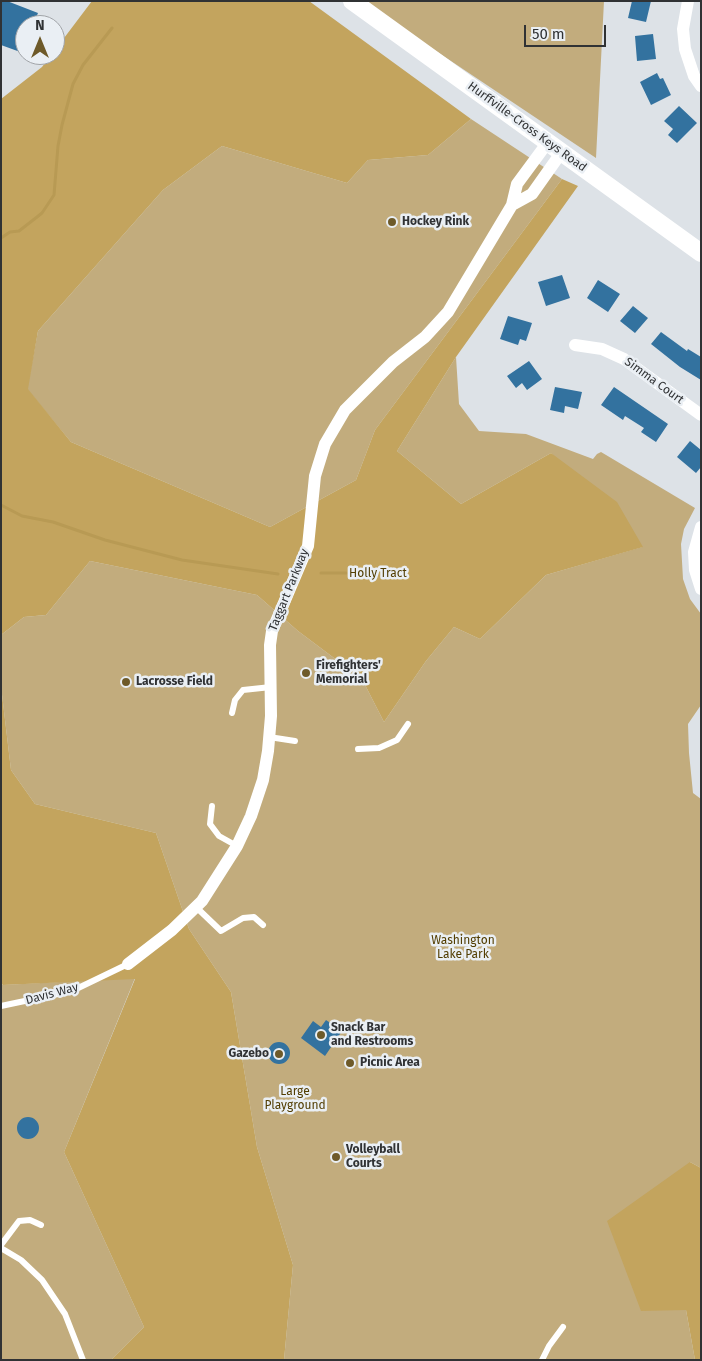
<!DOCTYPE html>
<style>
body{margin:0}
#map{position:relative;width:702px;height:1361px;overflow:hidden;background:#dde2e7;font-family:"Fira Sans",sans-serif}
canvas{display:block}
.frame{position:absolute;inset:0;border:2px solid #303234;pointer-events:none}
.north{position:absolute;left:15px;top:15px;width:50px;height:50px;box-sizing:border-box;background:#eaeff4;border:1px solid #a0a3a7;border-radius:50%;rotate:0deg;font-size:14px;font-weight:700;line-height:20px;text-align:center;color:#303234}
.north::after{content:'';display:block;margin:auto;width:18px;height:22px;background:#6e5a29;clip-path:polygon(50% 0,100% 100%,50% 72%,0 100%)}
.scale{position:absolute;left:524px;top:25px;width:82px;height:22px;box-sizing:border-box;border:2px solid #303234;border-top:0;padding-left:6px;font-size:15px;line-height:18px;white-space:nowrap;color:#303234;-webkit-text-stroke:4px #eaeff4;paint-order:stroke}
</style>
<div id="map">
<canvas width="702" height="1361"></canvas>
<div class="frame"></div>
<div class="north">N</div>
<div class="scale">50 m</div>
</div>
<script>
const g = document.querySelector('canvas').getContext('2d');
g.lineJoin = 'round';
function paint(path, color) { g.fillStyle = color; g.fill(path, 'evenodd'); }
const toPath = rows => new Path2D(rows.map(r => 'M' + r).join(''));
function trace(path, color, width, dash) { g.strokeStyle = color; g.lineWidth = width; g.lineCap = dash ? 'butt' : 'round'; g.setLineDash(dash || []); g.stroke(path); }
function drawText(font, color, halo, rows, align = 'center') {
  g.font = font + ' "Fira Sans",sans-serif'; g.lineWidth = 5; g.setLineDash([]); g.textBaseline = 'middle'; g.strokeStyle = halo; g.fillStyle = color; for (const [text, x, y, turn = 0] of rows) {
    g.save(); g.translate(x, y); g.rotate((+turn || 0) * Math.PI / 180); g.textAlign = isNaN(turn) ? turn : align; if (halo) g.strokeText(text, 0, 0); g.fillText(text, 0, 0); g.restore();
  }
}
const green = toPath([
 [366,1,604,1,596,158,418,39],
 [471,119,562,179,375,430,356,480,270,527,71,442,27,389,38,331,163,190,222,146,347,183,368,160,428,155],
 [456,357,459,404,479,431,526,434,593,459,597,454,601,452,695,508,684,529,681,544,683,579,690,599,701,614,701,705,688,724,689,753,693,793,701,799,701,1168,690,1162,686,1310,695,1360,284,1360,293,1265,257,1147,231,992,189,929,156,833,35,804,11,770,1,686,1,635,24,617,46,615,90,561,257,595,298,631,362,679,384,722,426,661,454,627,480,639,546,575,642,547,551,453,461,504,397,451],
 [135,978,64,1152,144,1327,111,1360,1,1360,1,983,3,985]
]);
const forest = toPath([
 [92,1,309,1,471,119,428,155,368,160,347,183,222,146,163,190,38,331,28,389,71,442,270,527,356,480,375,430,562,179,578,186,456,357,397,451,461,504,551,453,617,502,643,547,546,575,480,639,454,627,426,661,384,722,362,679,298,631,257,595,90,561,46,615,24,617,1,635,1,99,42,67,51,55,55,55,55,50],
 [1,686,11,770,35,804,156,833,189,929,231,992,257,1147,293,1265,284,1360,111,1360,144,1327,64,1152,135,979,3,985,1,983],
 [690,1162,701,1168,701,1360,695,1360,686,1310,641,1311,607,1221]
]);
const stream = toPath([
 [1,238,10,232,19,231,37,217,42,213,54,195,58,146,62,125,73,84,83,65,112,28],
 [1,505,22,516,53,522,105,540,182,560,278,574],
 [321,573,346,573]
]);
const building = toPath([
 [1,1,7,1,38,13,33,25,25,25,25,47,23,53,1,45],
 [632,1,651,1,646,22,628,18],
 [653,34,656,59,637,61,635,36],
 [657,73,660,79,663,78,671,95,651,105,640,82],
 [679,106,697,123,677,143,668,135,673,129,664,121],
 [562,275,570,298,546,306,538,282],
 [598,280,620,294,608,312,587,298],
 [633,306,648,318,635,333,620,321],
 [508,316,532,323,526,341,520,339,518,345,500,339],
 [661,332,687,351,688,349,701,357,701,380,680,367,651,344],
 [529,361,542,379,527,390,522,383,516,388,507,376],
 [555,387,582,392,578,409,565,406,564,413,550,410],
 [614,387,668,424,656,442,641,432,644,428,625,416,623,420,601,405],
 [690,441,701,450,701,467,696,473,677,457],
 [326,1020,342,1031,325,1056,301,1038,313,1021,321,1027],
 '268 1053a11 11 0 1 1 22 0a11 11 0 1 1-22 0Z',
 '17 1128a11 11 0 1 1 22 0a11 11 0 1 1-22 0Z'
]);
const service = toPath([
 [232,713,235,700,243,690,271,687],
 [269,737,295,741],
 [358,749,379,748,397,740,408,724],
 [212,806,210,824,219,836,237,846],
 [196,907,221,931,243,918,254,917,263,925],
 [1,1006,72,991,128,964],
 [1,1245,19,1221,30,1220,41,1225],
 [1,1248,21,1260,42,1280,65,1314,83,1360],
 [542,1360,549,1346,563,1327]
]);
const minor = toPath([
 [688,1,683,29,685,49,694,76,701,86],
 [512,205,532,194,561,153],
 [575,345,602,349,624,359,701,415],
 [701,527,694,552,695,570,701,589],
 [128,964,172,930,202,901,237,846,251,816,263,780,268,751,271,716,270,645,272,631,308,546,315,476,325,444,345,410,393,362,425,337,448,312,512,205,517,184,548,142]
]);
const secondary = toPath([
 [352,1,701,253]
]);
const markers = [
 [392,222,5,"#6e5a29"],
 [306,673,5,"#6e5a29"],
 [126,682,5,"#6e5a29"],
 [321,1035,5,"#6e5a29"],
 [279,1054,5,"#6e5a29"],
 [350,1063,5,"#6e5a29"],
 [336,1157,5,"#6e5a29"]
];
const streetNames = [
 ["Hurffville-Cross Keys Road",527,127,36],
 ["Simma Court",654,381,36],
 ["Taggart Parkway",289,590,-68],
 ["Davis Way",52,994,-15]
];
const poiNames = [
 ["Hockey Rink",402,222],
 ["Firefighters'",316,666],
 ["Memorial",316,680],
 ["Lacrosse Field",136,682],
 ["Snack Bar",331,1028],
 ["and Restrooms",331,1042],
 ["Gazebo",269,1054,"right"],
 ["Picnic Area",360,1063],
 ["Volleyball",346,1150],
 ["Courts",346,1164]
];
const parkNames = [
 ["Holly Tract",378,574],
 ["Washington",463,941],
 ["Lake Park",463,955],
 ["Large",295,1092],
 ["Playground",295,1106]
];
paint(green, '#c2ac7d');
paint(forest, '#c3a45e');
trace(stream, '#b89a54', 3);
paint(building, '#33729f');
trace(service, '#fff', 6);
trace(minor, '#fff', 12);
trace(secondary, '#fff', 18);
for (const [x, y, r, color] of markers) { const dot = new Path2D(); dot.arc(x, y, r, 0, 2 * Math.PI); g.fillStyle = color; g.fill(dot); trace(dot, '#eaeff4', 2); }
drawText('12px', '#303234', '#eaeff4', streetNames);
drawText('bold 12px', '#303234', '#eaeff4', poiNames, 'left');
drawText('12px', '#523d01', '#eaeff4', parkNames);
</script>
